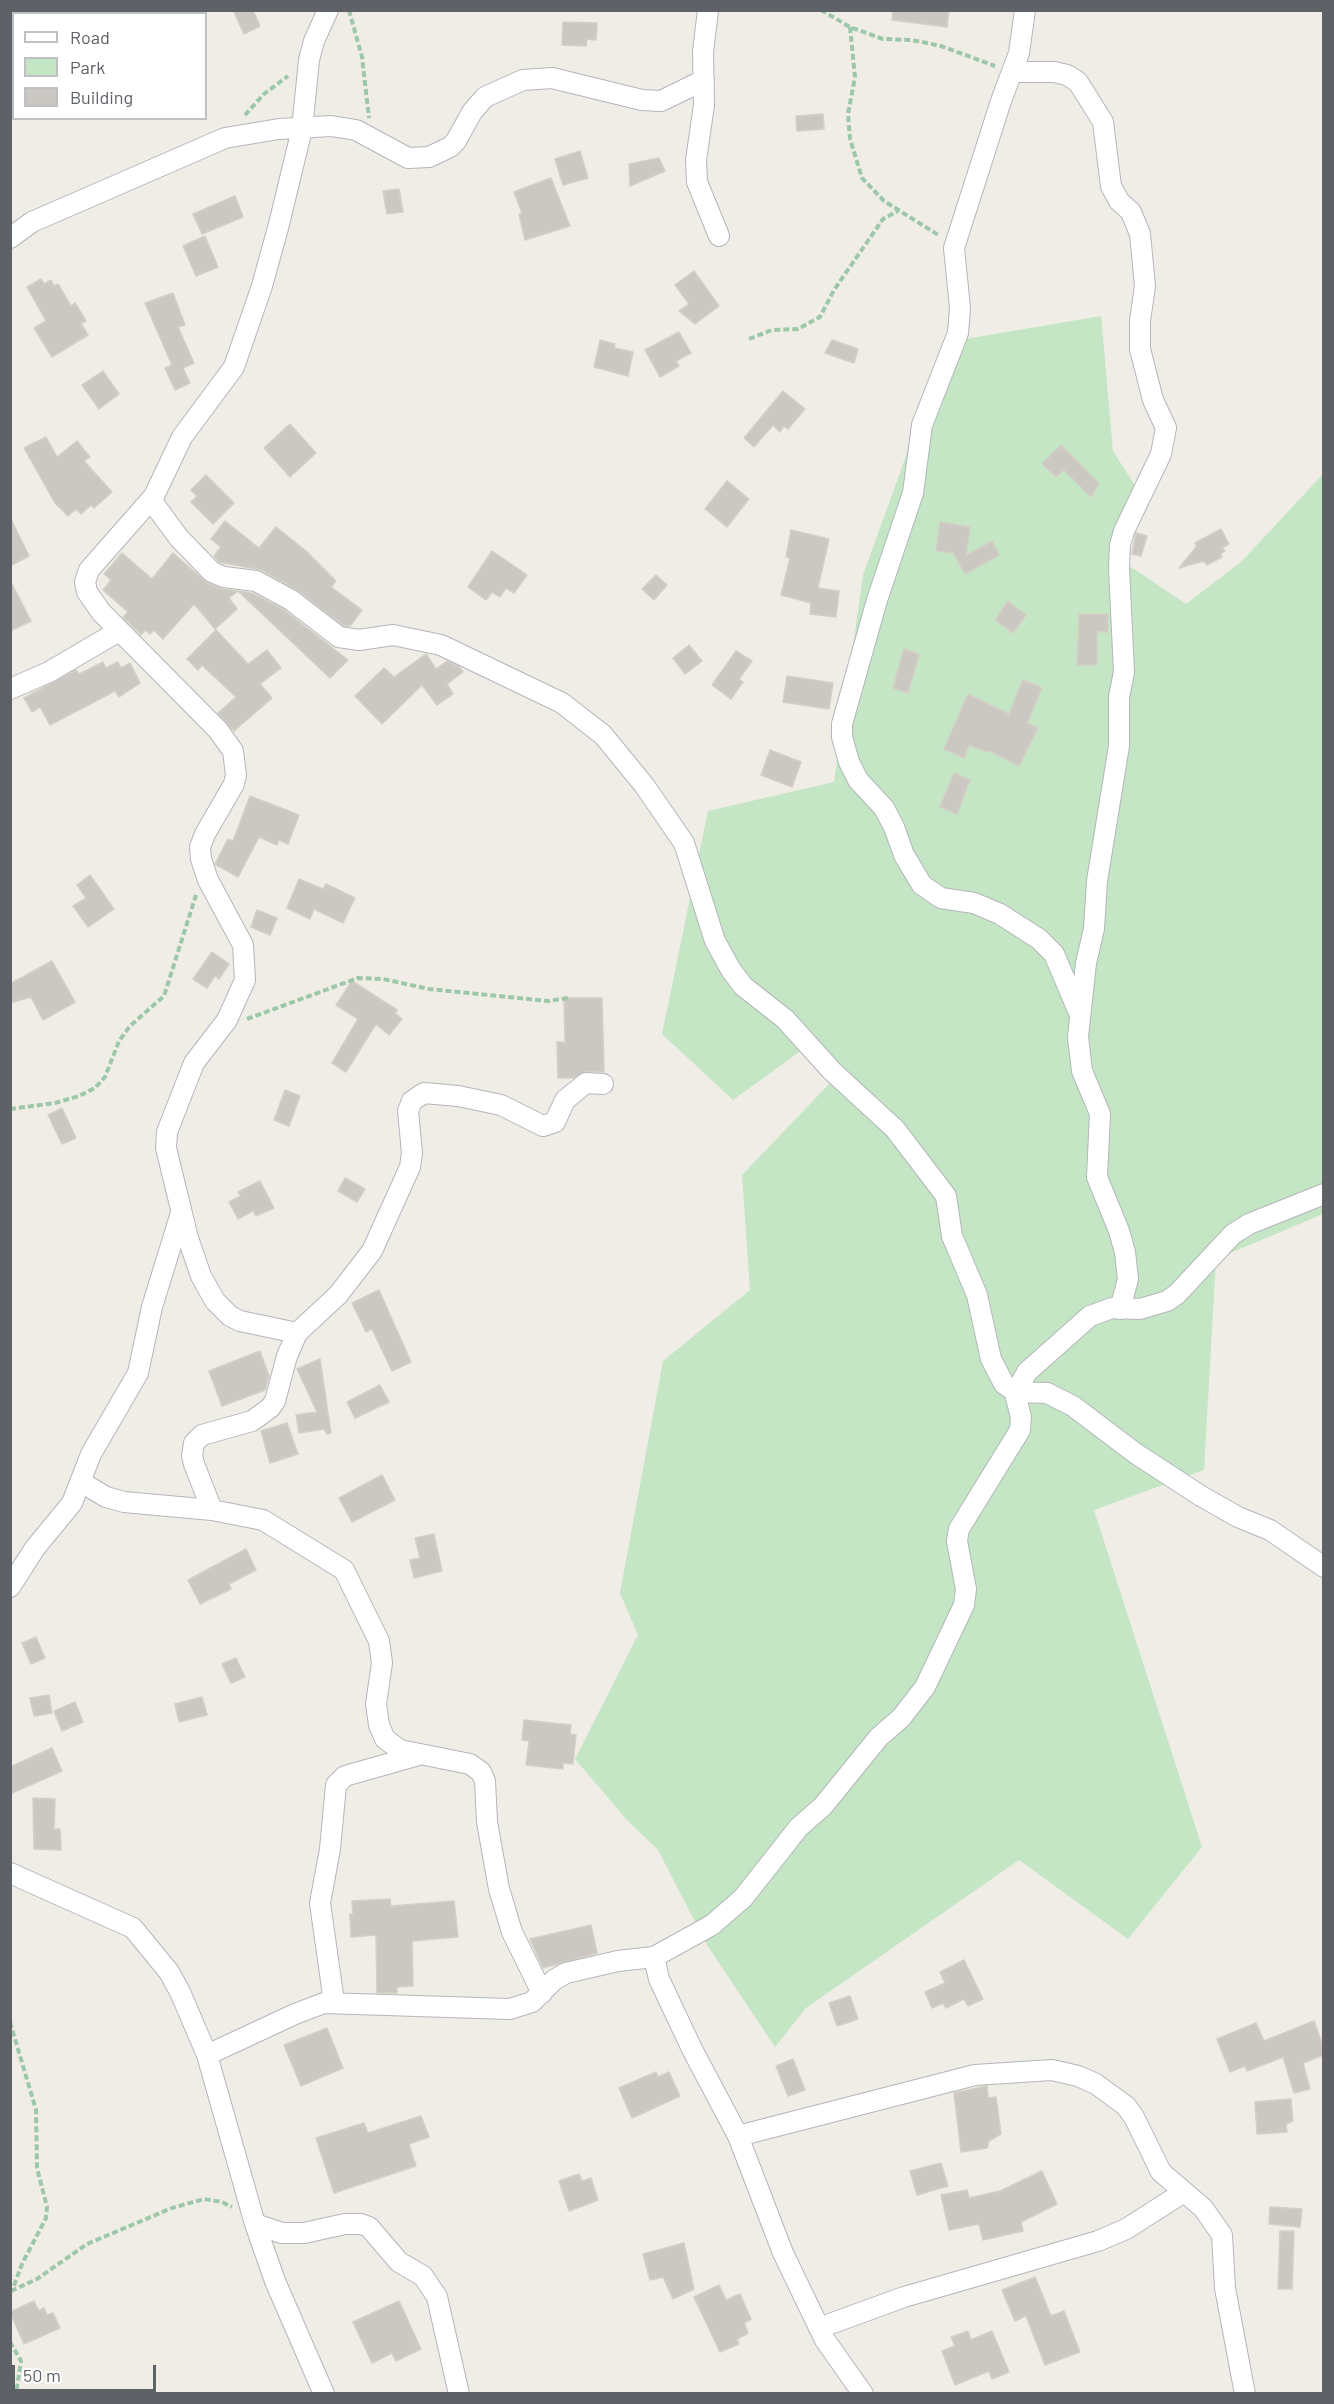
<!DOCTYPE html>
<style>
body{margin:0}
#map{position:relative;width:1334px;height:2404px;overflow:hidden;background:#efede6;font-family:Barlow,sans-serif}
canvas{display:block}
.frame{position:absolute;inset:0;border:12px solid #5e6166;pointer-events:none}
.legend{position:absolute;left:12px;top:12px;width:195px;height:108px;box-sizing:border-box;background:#fff;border:2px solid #bfc0c2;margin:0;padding:8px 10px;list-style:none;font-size:18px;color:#5e6166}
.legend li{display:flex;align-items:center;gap:12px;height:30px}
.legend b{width:30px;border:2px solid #bfc0c2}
.scale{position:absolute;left:12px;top:2365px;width:144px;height:27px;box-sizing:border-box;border:3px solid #5e6166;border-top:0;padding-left:8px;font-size:18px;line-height:21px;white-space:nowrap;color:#5e6166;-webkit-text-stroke:4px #fff;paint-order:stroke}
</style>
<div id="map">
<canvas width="1334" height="2404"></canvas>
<div class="frame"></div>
<ul class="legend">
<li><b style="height:8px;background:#fff"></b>Road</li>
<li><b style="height:16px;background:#c4e6c4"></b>Park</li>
<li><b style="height:16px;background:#cbc8c3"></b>Building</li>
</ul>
<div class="scale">50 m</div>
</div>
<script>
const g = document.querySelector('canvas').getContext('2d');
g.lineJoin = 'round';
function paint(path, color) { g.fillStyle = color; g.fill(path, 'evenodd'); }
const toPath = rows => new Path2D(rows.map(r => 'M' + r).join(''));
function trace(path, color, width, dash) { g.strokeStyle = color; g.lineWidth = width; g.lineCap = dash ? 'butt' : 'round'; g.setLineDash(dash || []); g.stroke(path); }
const green = toPath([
 [1101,316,1113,451,1136,487,1116,557,1186,604,1241,562,1323,474,1323,1214,1216,1259,1204,1470,1094,1510,1202,1847,1128,1939,1019,1860,806,2008,775,2047,707,1945,658,1850,627,1820,575,1759,638,1635,620,1593,663,1361,750,1290,742,1175,833,1080,806,1047,733,1100,662,1034,708,811,834,782,863,575,947,342]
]);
const building = toPath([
 [233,10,253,10,260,26,244,34,233,10],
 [893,10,949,10,947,27,892,20,893,10],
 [563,22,597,23,596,40,587,39,586,46,562,45,563,22],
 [823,114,824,129,797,131,796,116,823,114],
 [580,151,588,178,563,185,555,159,580,151],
 [659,158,665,171,630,186,629,164,659,158],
 [551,178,570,226,525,240,519,214,522,213,514,192,551,178],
 [399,189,403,212,387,214,383,191,399,189],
 [235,196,243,217,202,234,193,214,235,196],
 [205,236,218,267,196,276,183,246,205,236],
 [694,271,719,306,695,324,679,311,689,304,675,285,694,271],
 [41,279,44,284,51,280,54,286,58,284,71,306,75,303,86,321,81,324,88,335,52,357,34,328,46,321,27,287,41,279],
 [173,293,185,325,178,327,194,363,183,368,190,383,175,390,165,368,172,365,145,303,173,293],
 [679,332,691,353,676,361,679,366,660,377,645,350,679,332],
 [600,340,615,344,614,348,633,352,628,376,594,367,600,340],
 [832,340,858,349,854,363,825,353,832,340],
 [103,371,119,394,99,409,82,385,103,371],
 [783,391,805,409,788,429,784,426,780,432,773,425,754,447,744,438,783,391],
 [290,424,316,453,290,477,264,448,290,424],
 [46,437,57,457,77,441,90,457,84,461,112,492,94,508,91,505,81,514,76,509,68,516,55,503,24,448,46,437],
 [1061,445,1099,484,1091,497,1064,470,1056,477,1042,464,1061,445],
 [206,475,234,503,213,524,191,502,197,496,191,490,206,475],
 [727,481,749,499,727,527,705,509,727,481],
 [10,517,29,556,10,566,10,517],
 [225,521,259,548,276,527,306,551,336,581,331,587,362,610,350,626,344,626,297,590,262,570,219,562,214,556,221,547,211,539,225,521],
 [940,522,970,527,966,556,992,541,999,555,965,574,953,553,936,551,940,522],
 [1221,529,1229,544,1222,548,1225,551,1220,554,1222,557,1207,565,1204,561,1179,568,1197,546,1195,543,1221,529],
 [791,530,829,539,818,588,839,591,836,617,810,614,811,603,781,595,790,558,786,557,791,530],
 [1136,533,1147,536,1141,556,1132,554,1136,533],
 [492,551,527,575,514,593,506,588,500,597,492,592,486,600,468,587,492,551],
 [122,553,152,579,173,553,207,583,222,589,252,593,284,610,348,660,330,678,238,591,229,598,237,609,215,629,194,604,163,639,154,630,150,634,145,630,141,635,123,617,128,612,103,590,111,580,104,574,122,553],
 [656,575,667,585,654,600,642,589,656,575],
 [10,580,31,621,10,631,10,580],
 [1008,601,1026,615,1013,633,995,620,1008,601],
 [1079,614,1108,614,1108,632,1097,632,1097,665,1077,665,1079,614],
 [216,630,248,664,267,650,281,668,260,684,272,698,234,731,218,713,236,697,202,665,198,670,187,659,216,630],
 [689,645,702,661,685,674,673,658,689,645],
 [904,649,919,654,908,693,893,688,904,649],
 [736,651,752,661,739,679,743,682,731,699,712,685,736,651],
 [426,654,436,669,447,661,459,667,463,672,447,684,453,694,437,705,422,685,382,724,355,696,384,668,394,677,426,654],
 [103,662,106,668,118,662,121,668,130,663,140,683,119,697,115,691,50,725,40,707,32,712,24,698,76,670,79,674,103,662],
 [787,676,833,683,829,709,783,702,787,676],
 [1023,680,1042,688,1027,723,1038,728,1019,766,988,750,987,752,969,745,964,758,944,749,968,694,1009,714,1023,680],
 [770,750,801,762,792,787,761,775,770,750],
 [954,773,970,780,957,814,940,807,954,773],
 [250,796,299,815,288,844,279,840,277,845,259,837,238,877,215,864,228,839,233,841,250,796],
 [90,875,114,909,88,927,73,906,86,898,77,885,90,875],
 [299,879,323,889,326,884,355,898,343,923,314,909,310,919,287,908,299,879],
 [257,910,277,918,270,935,251,927,257,910],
 [212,952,229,964,219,979,215,976,207,988,193,979,212,952],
 [52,961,75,1002,43,1020,31,997,10,1003,10,984,52,961],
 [352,981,397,1010,395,1013,402,1019,389,1035,376,1024,346,1072,332,1063,358,1019,336,1005,352,981],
 [564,998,602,998,604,1072,586,1071,573,1078,558,1078,557,1042,565,1042,564,998],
 [285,1090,300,1096,289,1126,274,1120,285,1090],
 [62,1108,76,1138,62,1144,48,1115,62,1108],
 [345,1178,365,1189,357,1202,338,1191,345,1178],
 [260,1181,274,1208,256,1216,253,1211,238,1219,229,1202,241,1196,238,1192,260,1181],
 [379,1290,411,1362,392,1371,372,1329,366,1332,352,1303,379,1290],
 [260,1351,269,1376,265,1390,222,1406,209,1371,260,1351],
 [320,1359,331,1433,327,1434,324,1429,299,1433,296,1415,317,1412,297,1369,320,1359],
 [380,1385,389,1402,355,1418,347,1402,380,1385],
 [287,1423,298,1454,270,1463,261,1431,287,1423],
 [382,1475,395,1500,352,1522,339,1498,382,1475],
 [434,1534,442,1571,414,1578,410,1560,420,1558,415,1538,434,1534],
 [246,1549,256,1570,229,1584,231,1589,200,1604,188,1580,246,1549],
 [36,1637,45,1658,31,1664,22,1643,36,1637],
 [236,1658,245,1677,231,1683,222,1664,236,1658],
 [49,1695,52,1713,34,1716,30,1698,49,1695],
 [202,1697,207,1715,179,1722,175,1704,202,1697],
 [75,1702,83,1722,62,1731,54,1711,75,1702],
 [524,1720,571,1725,570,1734,576,1735,573,1764,563,1763,563,1769,526,1765,529,1741,522,1740,524,1720],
 [52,1748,62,1771,10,1794,10,1767,52,1748],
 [33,1798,55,1799,54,1829,60,1829,61,1850,34,1849,33,1798],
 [390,1899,391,1906,454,1901,458,1937,412,1941,413,1986,397,1987,397,1993,377,1993,376,1935,351,1937,350,1914,353,1914,352,1901,390,1899],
 [591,1925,597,1953,543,1968,530,1939,591,1925],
 [964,1960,983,1999,968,2006,964,1999,946,2008,943,2003,932,2008,925,1992,945,1983,940,1972,964,1960],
 [850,1996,858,2019,837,2026,829,2003,850,1996],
 [1314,2021,1323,2046,1323,2055,1303,2063,1310,2089,1294,2093,1283,2057,1247,2071,1245,2066,1230,2072,1217,2039,1256,2023,1264,2041,1314,2021],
 [327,2028,343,2068,301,2086,284,2045,327,2028],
 [793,2059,805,2090,788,2096,776,2066,793,2059],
 [656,2072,658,2077,669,2072,680,2096,632,2118,619,2088,656,2072],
 [987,2086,988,2098,996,2097,1001,2134,989,2141,987,2148,961,2152,954,2093,987,2086],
 [1291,2099,1293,2121,1286,2124,1287,2132,1257,2134,1255,2102,1291,2099],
 [421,2116,429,2137,409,2144,416,2166,334,2193,316,2138,364,2123,368,2133,421,2116],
 [941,2163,948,2186,917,2195,910,2171,941,2163],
 [1042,2171,1057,2204,1021,2222,1023,2231,983,2240,979,2224,949,2230,941,2195,967,2190,969,2198,1000,2191,1042,2171],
 [579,2174,582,2181,591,2178,598,2200,569,2211,559,2181,579,2174],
 [1270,2207,1302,2209,1300,2227,1269,2224,1270,2207],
 [1280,2231,1294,2231,1292,2289,1278,2289,1280,2231],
 [684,2243,694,2289,673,2299,663,2277,650,2280,643,2254,684,2243],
 [1035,2277,1051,2316,1064,2311,1080,2352,1045,2365,1026,2316,1015,2321,1002,2290,1035,2277],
 [719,2285,726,2300,740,2294,751,2319,744,2323,748,2333,737,2339,739,2344,720,2352,694,2297,719,2285],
 [34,2301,39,2311,44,2308,47,2315,53,2313,60,2328,24,2344,10,2312,34,2301],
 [399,2301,421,2349,396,2361,392,2353,372,2363,353,2322,399,2301],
 [968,2331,971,2340,992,2331,1009,2372,992,2379,989,2371,955,2385,942,2351,955,2346,951,2337,968,2331]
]);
const path = toPath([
 [349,10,362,57,369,118],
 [821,10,850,27,883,39,912,40,941,46,995,66],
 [850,27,855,77,848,114,850,139,862,178,884,201,940,236],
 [245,115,264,94,288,76],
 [749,339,772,330,798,329,820,317,834,290,883,219,898,211],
 [247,1019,358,978,383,979,429,989,548,1001,568,998],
 [10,1109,55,1103,79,1096,95,1088,105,1077,119,1041,130,1026,164,996,196,895],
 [10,2022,36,2110,37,2168,47,2207,46,2218,22,2264,12,2291],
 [11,2291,37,2279,87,2244,172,2208,204,2199,222,2202,232,2207],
 [10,2342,21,2361,16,2394]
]);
const minor = toPath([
 [708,10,703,52,704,105,696,160,697,182,719,236],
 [1025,10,1019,53,1001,101,954,248,960,308,958,333,922,425,913,493,877,600,842,724,842,737,849,762,858,780,884,808,894,827,904,855,922,885,941,898,974,903,1000,914,1039,939,1054,954,1080,1015],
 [1012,72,1054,72,1067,75,1078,82,1103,122,1111,186,1119,201,1131,212,1140,234,1145,286,1140,321,1140,349,1153,400,1166,428,1161,454,1124,531,1120,545,1119,568,1124,672,1119,697,1119,746,1097,881,1094,929,1086,963,1078,1037,1082,1071,1100,1114,1097,1177,1119,1231,1125,1252,1128,1279,1120,1309],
 [10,238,32,222,225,138,279,129,331,126,356,130,408,158,429,157,450,147,456,141,472,112,485,97,523,80,552,78,642,100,661,101,704,80],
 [151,500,179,538,212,572,224,577,256,581,291,600,339,637,359,640,393,635,441,645,562,703,603,735,644,785,684,843,715,941,731,970,743,986,785,1019,832,1071,895,1129,946,1196,952,1236,977,1295,991,1359,1004,1384,1016,1392,1047,1393,1073,1406,1135,1453,1201,1496,1238,1517,1270,1530,1324,1567],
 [10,689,49,672,119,631],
 [297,1333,240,1321,230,1316,215,1301,201,1276,188,1238,166,1148,167,1132,194,1063,227,1020,245,980,243,945,208,880,201,859,200,847,205,834,234,784,236,775,233,751,218,730,101,612,87,592,85,582,89,570,154,496,182,437,234,367,262,286,279,224,302,129,309,60,314,41,328,10],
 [81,1482,106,1497,124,1502,212,1510,263,1520,344,1570,379,1641,382,1663,376,1704,379,1725,385,1739,400,1750,470,1764,481,1772,485,1781,487,1822,499,1889,512,1932,542,1993],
 [212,1510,194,1464,192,1456,194,1443,202,1435,252,1421,270,1408,275,1401,287,1356,297,1333,338,1295,372,1251,410,1167,412,1153,408,1111,412,1101,424,1093,458,1096,501,1105,543,1126,555,1122,565,1100,586,1083,603,1084],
 [10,1587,35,1548,72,1503,91,1454,138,1373,152,1307,181,1213],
 [10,1873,133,1928,169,1972,180,1992,207,2055,255,2224,275,2281,324,2394],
 [334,2002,320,1903,330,1849,336,1785,345,1776,419,1755],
 [207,2055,295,2014,324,2003,510,2009,532,2002,554,1980,566,1973,618,1961,654,1957],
 [738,2136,975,2075,1052,2070,1078,2076,1096,2084,1126,2106,1134,2117,1161,2172,1203,2208,1222,2235,1225,2288,1245,2394],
 [255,2224,282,2233,304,2233,345,2224,361,2224,369,2227,399,2262,423,2276,437,2297,459,2394],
 [819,2328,904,2297,1098,2241,1126,2229,1184,2192],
 [863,2394,825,2340,783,2253,738,2136,692,2049,659,1979,654,1957,712,1925,743,1898,799,1827,823,1806,879,1737,901,1718,925,1687,964,1605,966,1589,957,1541,959,1529,1020,1430,1021,1417,1015,1394,1027,1372,1090,1316,1112,1308,1140,1309,1167,1301,1177,1294,1233,1234,1249,1224,1324,1194]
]);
paint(green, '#c4e6c4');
paint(building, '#cbc8c3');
trace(building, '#d4cfc4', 1.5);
trace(minor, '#b3b6ba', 22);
trace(path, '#9dc7a9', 4, [6, 3]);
trace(minor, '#fff', 20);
</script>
